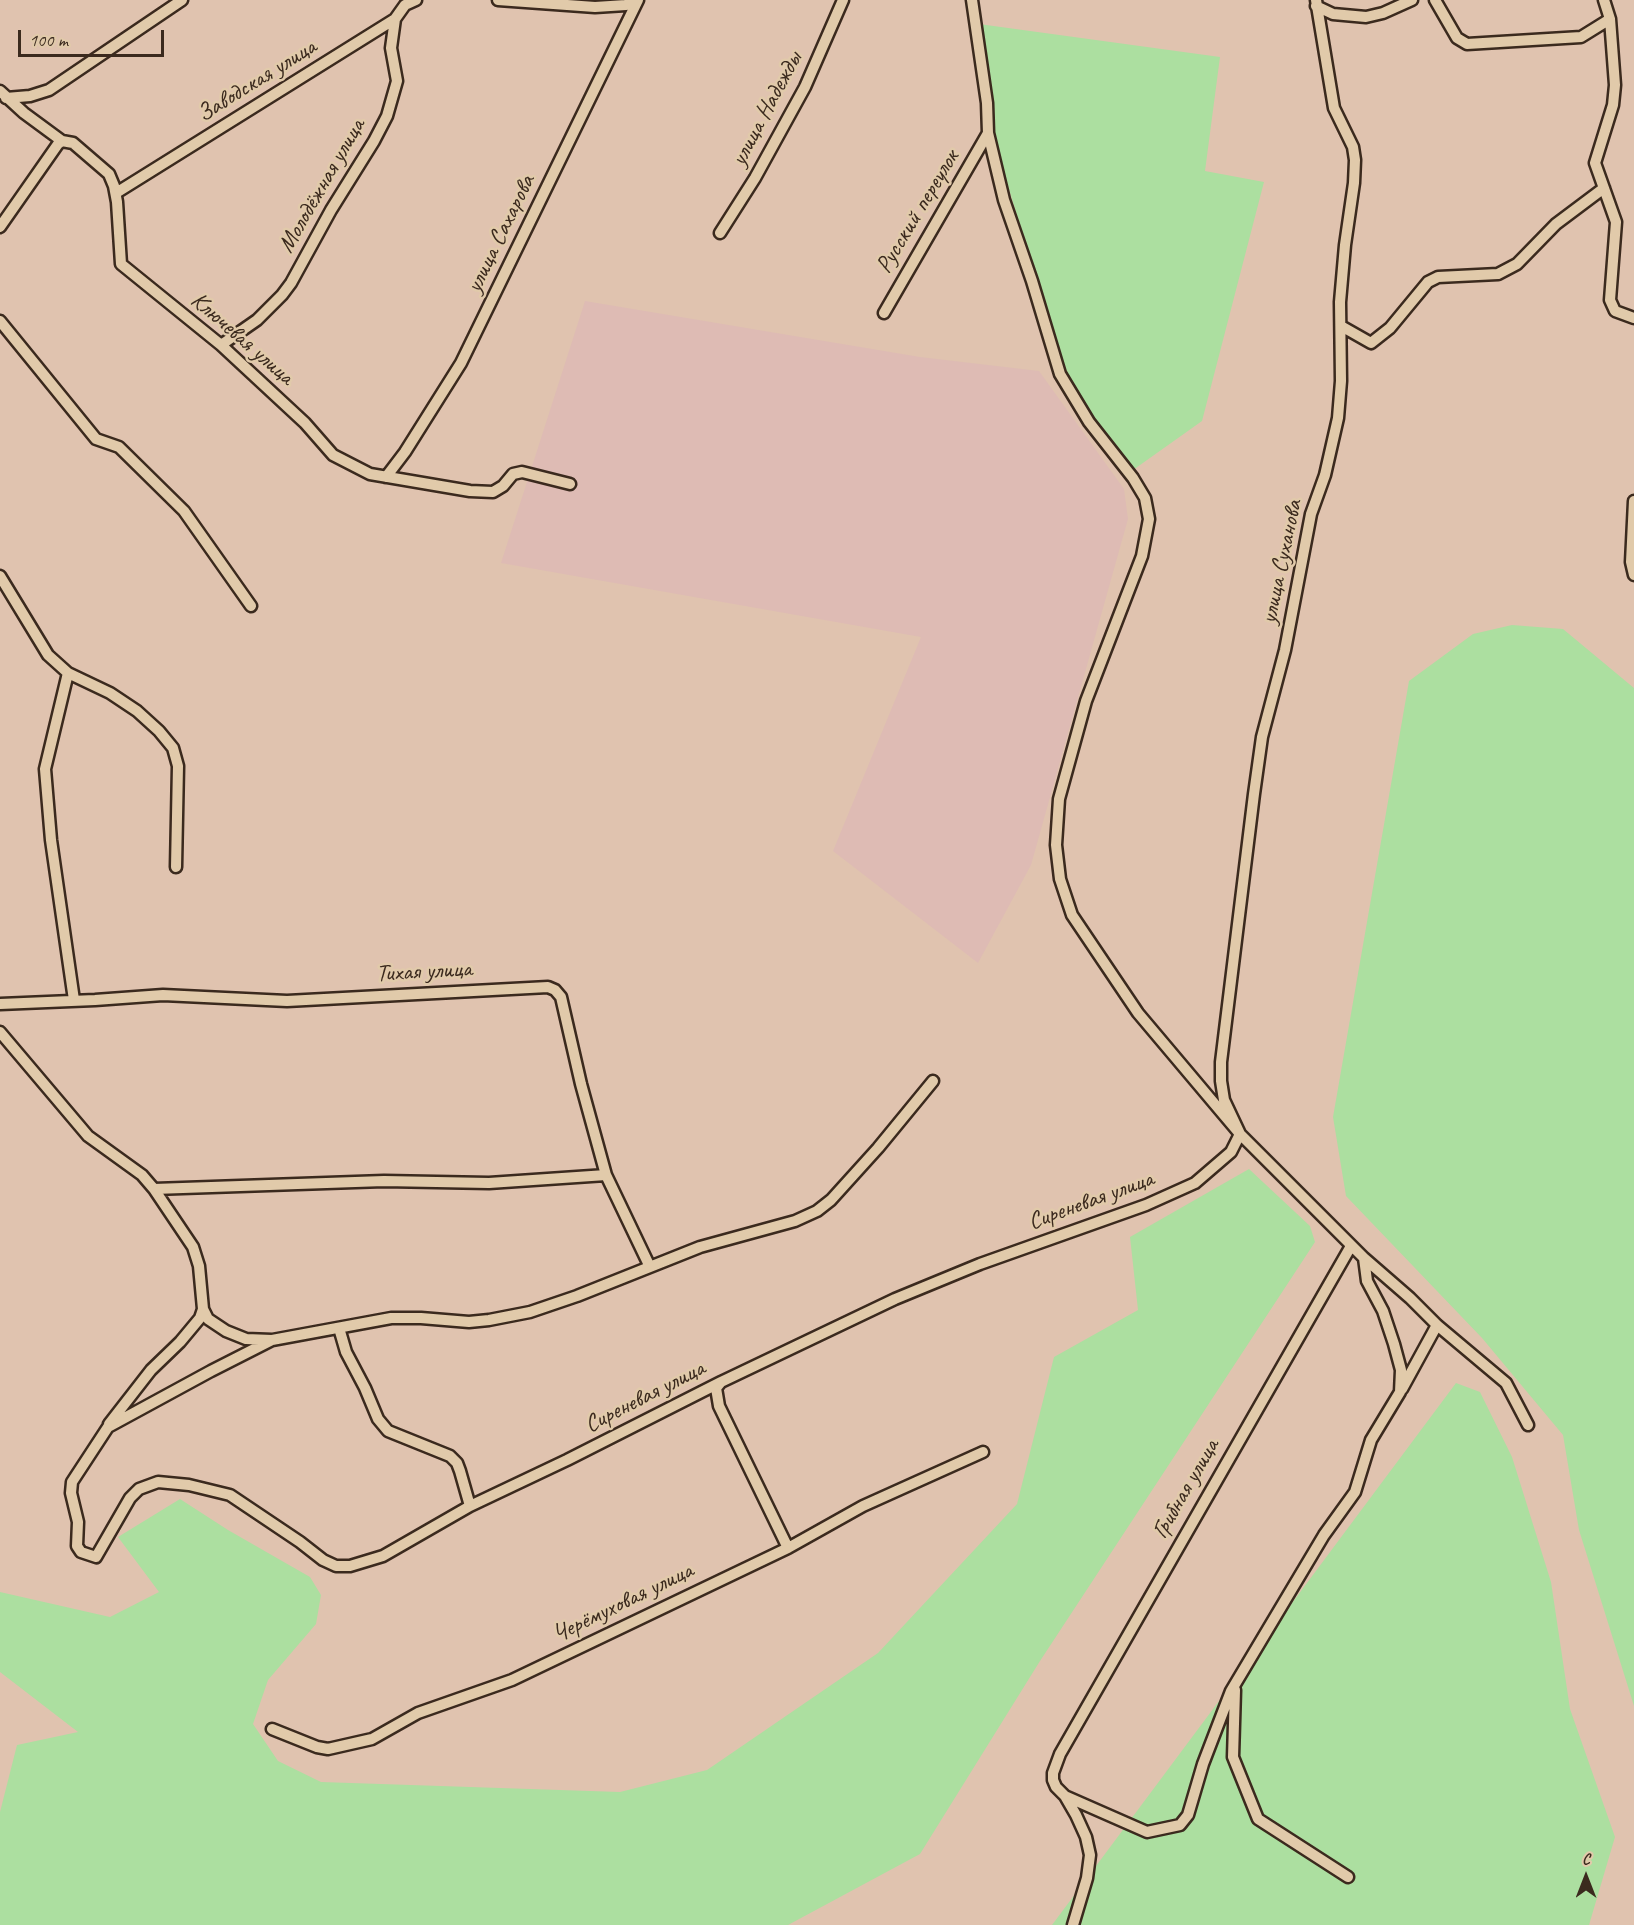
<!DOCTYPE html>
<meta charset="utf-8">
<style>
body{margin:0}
#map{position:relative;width:1634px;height:1925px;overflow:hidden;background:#e0c3af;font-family:Caveat,sans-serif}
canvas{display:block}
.north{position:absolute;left:1556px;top:1847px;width:60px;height:60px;-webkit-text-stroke:4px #e1caaa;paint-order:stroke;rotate:0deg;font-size:16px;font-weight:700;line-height:24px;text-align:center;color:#3b2a1e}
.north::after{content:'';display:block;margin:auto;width:21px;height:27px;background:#3b2a1e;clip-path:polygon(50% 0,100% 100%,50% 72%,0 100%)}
.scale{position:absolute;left:18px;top:30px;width:146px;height:27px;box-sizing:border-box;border:3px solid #3b2a1e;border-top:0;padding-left:8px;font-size:18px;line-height:21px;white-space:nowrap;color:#3b2a1e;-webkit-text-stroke:4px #e1caaa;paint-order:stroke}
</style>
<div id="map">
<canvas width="1634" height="1925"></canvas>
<div class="north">С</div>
<div class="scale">100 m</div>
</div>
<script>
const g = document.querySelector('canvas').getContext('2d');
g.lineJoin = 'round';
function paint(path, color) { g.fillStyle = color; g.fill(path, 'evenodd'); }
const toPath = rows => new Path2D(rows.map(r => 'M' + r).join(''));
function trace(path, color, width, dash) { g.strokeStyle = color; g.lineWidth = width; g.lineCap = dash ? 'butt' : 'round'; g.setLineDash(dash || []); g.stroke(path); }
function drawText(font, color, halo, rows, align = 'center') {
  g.font = font + ' Caveat,sans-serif'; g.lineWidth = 5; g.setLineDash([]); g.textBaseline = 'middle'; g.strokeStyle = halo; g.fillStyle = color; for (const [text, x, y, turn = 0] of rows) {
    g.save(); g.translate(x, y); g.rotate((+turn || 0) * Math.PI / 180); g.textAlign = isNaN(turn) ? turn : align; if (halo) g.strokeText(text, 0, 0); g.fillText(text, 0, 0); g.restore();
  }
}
const built = toPath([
 [585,301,920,357,1039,371,1124,489,1128,519,1031,865,978,963,833,851,921,637,501,563]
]);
const green = toPath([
 [979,24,1220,57,1205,171,1264,182,1202,421,1133,470,1091,418,1060,358,992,133],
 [1512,625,1563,629,1634,688,1634,1706,1579,1530,1563,1435,1482,1338,1346,1196,1333,1117,1409,681,1473,634],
 [1249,1169,1310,1226,1315,1242,1040,1661,920,1854,788,1925,0,1925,0,1812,17,1745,78,1732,0,1672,0,1592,110,1617,159,1592,118,1537,180,1499,228,1530,310,1577,321,1595,316,1624,268,1680,253,1724,278,1761,321,1782,620,1792,707,1770,878,1653,1017,1504,1054,1357,1138,1310,1130,1237],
 [1456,1383,1480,1392,1512,1457,1551,1582,1570,1709,1615,1837,1589,1925,1052,1925]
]);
const minor = toPath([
 [498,0,595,7,626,5,634,0],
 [972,0,987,103,988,133,1004,200,1032,281,1060,374,1089,422,1133,478,1145,498,1149,519,1142,556,1086,701,1059,799,1056,845,1060,879,1072,915,1138,1013,1240,1134,1364,1258,1410,1298,1437,1325,1506,1383,1528,1425],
 [1435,0,1457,38,1467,44,1581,37,1610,19],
 [1604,0,1610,19,1615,85,1613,105,1595,163,1616,222,1610,300,1615,311,1634,318],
 [1316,6,1333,14,1366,17,1383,13,1412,0],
 [0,91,24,113,62,141],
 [6,98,30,96,49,90,182,0],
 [116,193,395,19,405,5,416,0],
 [0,227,58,144,62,141,73,143,109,174,114,186,117,202,121,264,221,345,305,423,333,455,370,474,470,491,493,492,503,486,513,474,522,472,570,484],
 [720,233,755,178,805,87,843,0],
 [884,313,988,133],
 [0,321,96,439,119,447,184,511,251,606],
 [1341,326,1371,343,1390,328,1428,282,1438,277,1498,274,1517,264,1556,224,1604,188],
 [221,345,257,320,282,295,291,283,331,210,374,141,387,116,397,81,391,48,395,19],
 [386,477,405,452,461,363,638,0],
 [1634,501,1631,562,1634,575],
 [0,576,48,655,68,673,110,693,137,711,159,731,173,748,178,766,176,867],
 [68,673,45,769,51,840,74,1000],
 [0,1004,95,1000,163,995,287,1001,548,987,555,990,561,997,581,1084,606,1175,650,1267],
 [0,1032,88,1136,142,1175,154,1189,193,1247,199,1266,203,1309,208,1319,226,1331,246,1339,272,1340,391,1318,421,1318,469,1322,489,1320,530,1312,577,1296,700,1247,795,1221,817,1211,831,1200,878,1148,933,1081],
 [154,1189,384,1181,489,1183,606,1175],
 [339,1328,346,1352,365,1388,378,1419,388,1431,450,1456,457,1463,460,1471,470,1506],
 [272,1340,211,1371,108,1427,72,1482,71,1493,78,1522,77,1546,81,1552,96,1557,130,1498,139,1489,158,1482,189,1485,230,1495,300,1542,323,1560,336,1566,350,1566,383,1556,470,1506,567,1460,721,1382,895,1299,980,1264,1146,1205,1195,1183,1231,1152,1240,1134,1224,1100,1221,1081,1221,1062,1254,794,1262,737,1285,650,1311,514,1325,475,1338,418,1341,381,1340,302,1345,245,1354,183,1355,160,1353,147,1334,108,1316,0],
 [721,1382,716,1388,719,1406,788,1548],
 [1402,1389,1437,1325],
 [109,1424,151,1370,180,1342,200,1318,203,1309],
 [1235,1690,1233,1757,1258,1819,1348,1877],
 [272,1729,317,1747,328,1749,372,1739,418,1713,512,1680,788,1548,863,1506,983,1452],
 [1065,1796,1147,1832,1180,1825,1188,1815,1203,1764,1231,1691,1324,1535,1355,1492,1371,1440,1400,1392,1401,1370,1394,1344,1383,1311,1367,1281,1364,1258],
 [1073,1925,1087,1878,1090,1855,1086,1837,1076,1815,1065,1796,1056,1787,1053,1780,1053,1773,1060,1754,1351,1246]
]);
const streetNames = [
 ["Заводская улица",257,81,-32],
 ["улица Надежды",767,109,-62],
 ["Молодёжная улица",322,186,-60],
 ["Русский переулок",918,212,-59],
 ["улица Сахарова",501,234,-64],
 ["Ключевая улица",242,339,41],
 ["улица Суханова",1282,562,-78],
 ["Тихая улица",424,972,-3],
 ["Сиреневая улица",1091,1201,-20],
 ["Сиреневая улица",645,1397,-27],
 ["Грибная улица",1186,1489,-60],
 ["Черёмуховая улица",623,1603,-26]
];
paint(built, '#debbb4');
paint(green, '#acdfa0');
trace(minor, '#3b2a1e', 15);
trace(minor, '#e1caaa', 10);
drawText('24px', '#3b2a1e', '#e1caaa', streetNames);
</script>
